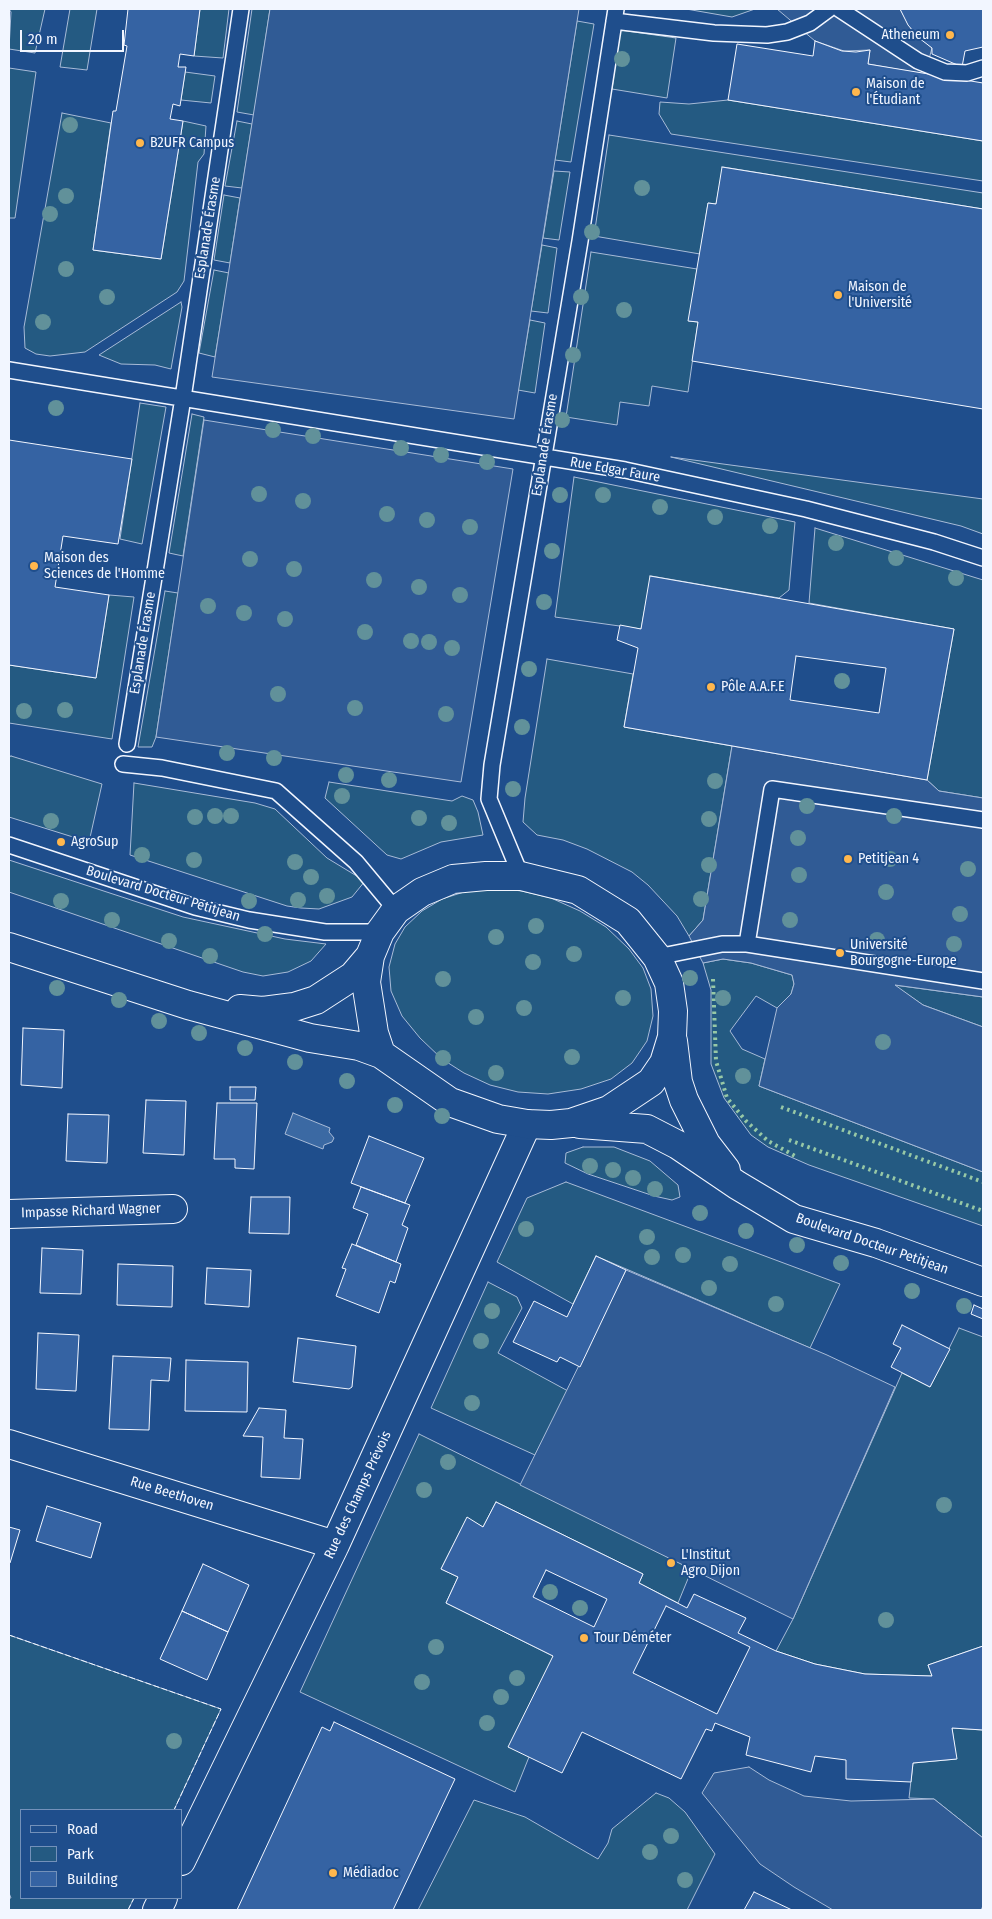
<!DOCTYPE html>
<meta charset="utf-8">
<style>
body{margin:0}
#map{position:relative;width:992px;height:1919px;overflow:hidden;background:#1f4e8c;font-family:"Fira Sans Condensed",sans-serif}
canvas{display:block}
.frame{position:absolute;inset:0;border:10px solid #f2f6ff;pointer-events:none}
.legend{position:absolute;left:20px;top:1809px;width:162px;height:90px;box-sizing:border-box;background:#1f4e8c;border:1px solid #7391ba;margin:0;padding:6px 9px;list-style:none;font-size:15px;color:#f2f6ff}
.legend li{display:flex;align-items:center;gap:10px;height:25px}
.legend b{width:25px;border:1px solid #7391ba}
.scale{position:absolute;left:20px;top:30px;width:104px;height:22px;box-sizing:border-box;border:2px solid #f2f6ff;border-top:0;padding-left:6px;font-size:15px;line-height:18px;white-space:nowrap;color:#f2f6ff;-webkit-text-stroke:4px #1f4e8c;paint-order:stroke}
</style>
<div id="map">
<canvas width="992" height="1919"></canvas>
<div class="frame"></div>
<ul class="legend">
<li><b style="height:6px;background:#1f4e8c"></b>Road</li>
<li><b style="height:14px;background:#245a82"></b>Park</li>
<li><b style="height:14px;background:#3563a3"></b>Building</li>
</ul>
<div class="scale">20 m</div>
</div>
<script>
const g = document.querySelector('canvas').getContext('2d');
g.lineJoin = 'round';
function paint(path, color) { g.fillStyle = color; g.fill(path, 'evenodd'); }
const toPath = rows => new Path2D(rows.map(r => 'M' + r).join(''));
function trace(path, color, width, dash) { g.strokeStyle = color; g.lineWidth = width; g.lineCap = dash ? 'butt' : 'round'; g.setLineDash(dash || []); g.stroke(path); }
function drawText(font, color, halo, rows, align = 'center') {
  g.font = font + ' "Fira Sans Condensed",sans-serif'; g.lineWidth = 4; g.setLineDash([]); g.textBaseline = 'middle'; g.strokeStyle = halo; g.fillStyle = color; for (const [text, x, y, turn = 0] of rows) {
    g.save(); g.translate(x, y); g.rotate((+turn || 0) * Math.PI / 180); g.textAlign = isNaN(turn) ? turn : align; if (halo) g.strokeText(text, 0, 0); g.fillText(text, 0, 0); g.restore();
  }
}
const green = toPath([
 [9,9,45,9,35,53,9,49,11,12,9,9],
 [70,9,97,9,87,70,60,67,70,9],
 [200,9,229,9,223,58,194,56,200,9],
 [252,9,270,9,254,115,237,112,252,9],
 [686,9,755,9,732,17,686,9],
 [577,21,594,24,571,162,555,160,577,21],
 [620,30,676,38,667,98,612,89,620,30],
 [9,68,36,72,15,218,9,218,9,68],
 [185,72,215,76,211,103,181,100,185,72],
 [728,100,983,141,983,181,671,134,659,114,660,102,689,104,728,100],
 [62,113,111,123,93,250,161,259,183,121,206,126,204,154,198,162,184,281,177,292,85,352,50,356,36,354,25,348,24,327,62,113],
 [237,121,252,124,242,188,225,186,237,121],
 [609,135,983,193,983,209,723,167,716,204,708,203,700,254,594,236,609,135],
 [554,171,570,172,559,240,543,238,554,171],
 [224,195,240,198,230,263,214,260,224,195],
 [542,245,557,248,548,313,531,311,542,245],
 [591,252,697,269,689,321,698,322,688,392,652,386,649,406,620,402,617,425,566,417,591,252],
 [214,270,229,273,215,357,199,353,214,270],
 [181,302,182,307,171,369,155,365,121,364,99,355,181,302],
 [530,320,545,323,535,393,518,390,530,320],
 [140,403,166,407,142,544,120,539,140,403],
 [192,414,204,417,183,556,169,553,192,414],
 [671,457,983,499,983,534,961,526,671,457],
 [574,477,795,522,789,590,779,598,651,576,641,629,555,617,574,477],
 [815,528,983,580,983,798,939,791,927,780,954,629,809,603,815,528],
 [165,591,178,593,156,737,152,747,138,747,165,591],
 [109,595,134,597,112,739,9,723,9,665,96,678,109,595],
 [547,659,633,674,624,727,732,746,703,920,689,936,677,916,648,885,632,872,587,849,563,840,537,835,523,822,525,798,547,659],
 [11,756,102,784,89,842,9,817,9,757,11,756],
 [329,782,452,801,462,796,473,800,478,812,483,835,441,842,401,859,387,855,325,798,329,782],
 [134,783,255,803,275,809,327,858,365,881,352,897,319,909,301,908,287,906,130,855,134,783],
 [9,860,183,917,285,939,326,944,311,961,288,972,263,976,243,972,9,892,9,860],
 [494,888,522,891,551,898,580,911,606,927,629,949,643,968,651,989,653,1016,647,1041,632,1063,611,1079,581,1089,548,1094,518,1092,490,1085,464,1073,442,1059,420,1038,402,1016,391,991,389,967,395,944,405,927,422,911,442,899,467,891,494,888],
 [723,959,751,963,792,975,794,984,791,994,777,1008,756,996,730,1031,742,1049,765,1059,759,1086,983,1172,983,1226,809,1165,768,1147,751,1135,724,1098,711,1064,711,990,703,963,723,959],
 [894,985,983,997,983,1027,923,1005,894,985],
 [583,1147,614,1147,650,1161,678,1185,680,1197,672,1200,654,1196,588,1174,565,1163,566,1153,583,1147],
 [566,1182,840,1284,810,1348,596,1256,573,1304,497,1262,527,1198,566,1182],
 [488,1282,517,1297,522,1308,498,1353,568,1391,535,1455,431,1408,488,1282],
 [959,1328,983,1337,983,1646,928,1665,932,1676,865,1674,815,1664,776,1651,793,1619,902,1373,930,1387,959,1328],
 [419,1434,692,1569,678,1603,639,1583,643,1574,496,1502,483,1527,467,1518,441,1569,458,1577,446,1603,553,1656,529,1757,515,1792,300,1692,419,1434],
 [9,1635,221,1709,174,1810,21,1810,21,1898,134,1898,128,1910,9,1910,9,1898,11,1898,9,1893,9,1635],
 [952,1728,983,1730,983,1838,934,1799,909,1798,913,1763,956,1759,952,1728],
 [656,1793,669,1798,685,1812,715,1854,687,1910,418,1910,474,1800,525,1817,598,1859,608,1843,612,1829,656,1793]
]);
const parking = toPath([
 [270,9,579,9,514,419,212,377,270,9],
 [777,9,900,9,913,32,932,48,925,74,868,64,870,50,844,51,815,41,777,9],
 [204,420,513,469,461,782,156,737,204,420],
 [732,746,927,780,939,791,983,798,983,997,895,985,923,1005,983,1027,983,1172,759,1086,777,1008,791,994,794,984,792,975,751,963,723,959,703,963,689,936,703,920,732,746],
 [626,1270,827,1355,895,1387,793,1619,520,1485,626,1270],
 [749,1767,769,1780,804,1796,851,1801,934,1799,983,1838,983,1906,981,1910,833,1910,794,1887,760,1864,702,1793,714,1773,749,1767]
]);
const water = toPath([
 [293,1113,330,1128,329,1132,334,1138,332,1142,324,1145,323,1149,285,1134,293,1113]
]);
const building = toPath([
 [128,9,200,9,194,56,180,54,178,67,186,67,180,106,173,104,170,119,183,121,161,259,93,250,113,111,116,111,127,46,124,45,128,9],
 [900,9,983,9,983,47,965,51,962,67,932,54,932,48,919,38,908,25,900,9],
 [815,41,842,51,856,52,870,50,868,64,983,83,983,141,728,100,737,44,813,56,815,41],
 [722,167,983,209,983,409,692,361,698,322,688,321,708,203,716,204,722,167],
 [9,440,132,459,118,544,63,536,55,587,109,595,96,678,9,665,9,440],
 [650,576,954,629,927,780,624,727,638,648,617,640,620,625,641,629,650,576],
 [796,656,886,668,879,713,790,700,796,656],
 [23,1028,64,1030,62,1088,21,1085,23,1028],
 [230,1087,256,1087,255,1100,230,1100,230,1087],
 [146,1100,186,1101,184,1155,143,1153,146,1100],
 [217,1103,257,1103,254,1169,235,1168,235,1159,214,1159,217,1103],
 [68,1114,109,1115,107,1163,66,1161,68,1114],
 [369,1136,424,1158,405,1203,351,1183,369,1136],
 [361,1187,410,1205,402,1225,408,1228,396,1262,356,1245,368,1214,353,1208,361,1187],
 [251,1197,290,1197,289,1234,249,1233,251,1197],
 [352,1244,401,1264,395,1283,390,1281,379,1313,336,1296,346,1269,342,1268,352,1244],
 [42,1248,83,1250,81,1294,40,1293,42,1248],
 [596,1256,626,1270,580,1367,560,1357,557,1362,513,1342,534,1301,567,1317,596,1256],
 [118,1264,173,1266,172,1307,117,1305,118,1264],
 [207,1268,251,1270,249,1307,205,1304,207,1268],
 [974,1305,983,1309,983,1319,971,1314,974,1305],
 [902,1325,950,1349,930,1387,891,1367,901,1348,893,1344,902,1325],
 [38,1333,79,1335,76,1391,36,1389,38,1333],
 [298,1338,356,1346,352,1387,349,1389,293,1382,298,1338],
 [113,1356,171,1358,169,1381,151,1380,149,1430,109,1429,113,1356],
 [186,1360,248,1362,247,1412,185,1411,186,1360],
 [259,1408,286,1410,284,1438,303,1439,300,1479,261,1477,263,1437,243,1436,259,1408],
 [496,1502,643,1574,639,1583,687,1608,694,1594,746,1618,738,1633,776,1651,815,1664,865,1674,932,1676,928,1665,983,1646,983,1730,952,1728,957,1759,913,1763,911,1782,846,1779,846,1760,815,1756,811,1772,746,1755,750,1737,715,1723,712,1731,706,1729,681,1779,582,1732,562,1773,508,1747,553,1656,446,1603,458,1577,441,1569,467,1517,483,1527,496,1502],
 [546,1570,607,1599,594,1627,533,1597,546,1570],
 [666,1606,750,1647,717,1714,633,1673,666,1606],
 [47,1506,101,1523,91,1558,36,1541,47,1506],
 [9,1527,20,1530,10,1563,9,1562,9,1527],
 [203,1564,249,1585,228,1632,182,1611,203,1564],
 [182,1611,228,1632,207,1680,160,1659,182,1611],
 [334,1722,455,1779,393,1910,237,1910,322,1727,330,1731,334,1722],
 [754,1892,792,1910,744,1910,754,1892]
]);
const service = toPath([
 [839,9,918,61,945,72,967,73,983,68],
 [614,21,714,33,767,35,787,32,810,23,829,9],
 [9,370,625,470,806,509,934,542,983,558],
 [127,744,183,398,241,9],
 [123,764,162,768,276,791,356,862,396,910],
 [9,845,195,907,249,920,325,932,380,932],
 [521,876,489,799,492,765,580,241,616,9],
 [747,944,772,789,983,820],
 [657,957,722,944,747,944,983,981]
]);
const minor = toPath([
 [9,1214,173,1209],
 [9,1444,335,1545],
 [181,1861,335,1545,527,1124],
 [157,1910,163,1898]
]);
const secondary = toPath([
 [9,947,188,1005,310,1038,359,1046,381,1054,450,1102,498,1119,527,1124,551,1125,571,1123,609,1110,651,1082,664,1063,672,1037,673,1011,669,983,657,957,628,921,578,890,521,876,486,876,453,879,422,892,396,910,380,932,370,956,366,982,374,1033,381,1054],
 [240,1009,263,1011,294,1007,316,1000,353,976,370,956],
 [673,1041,678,1082,684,1100,706,1144,726,1170],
 [580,1124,647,1129,678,1145,737,1185,794,1219,876,1243,983,1282]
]);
const hedge = toPath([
 [713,979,716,1061,727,1098,746,1121,768,1141,797,1157],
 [781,1107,983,1182],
 [789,1140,983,1211]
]);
const fence = toPath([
 [9,1635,221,1709,174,1810],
 [128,1910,134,1898]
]);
const trees = [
 [622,59],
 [70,125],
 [642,188],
 [66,196],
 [50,214],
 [592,232],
 [66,269],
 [107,297],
 [581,297],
 [624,310],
 [43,322],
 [573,355],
 [56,408],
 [562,420],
 [273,430],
 [313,436],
 [401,448],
 [441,455],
 [487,462],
 [259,494],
 [560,495],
 [603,495],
 [303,501],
 [660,507],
 [387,514],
 [715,517],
 [427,520],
 [770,526],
 [470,527],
 [836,543],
 [552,551],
 [896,558],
 [250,559],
 [294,569],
 [956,578],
 [374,580],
 [419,587],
 [460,595],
 [544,602],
 [208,606],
 [244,613],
 [285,619],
 [365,632],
 [411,641],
 [429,642],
 [452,648],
 [529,669],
 [842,681],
 [278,694],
 [355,708],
 [65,710],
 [24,711],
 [446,714],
 [522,727],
 [227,753],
 [274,758],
 [346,775],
 [389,780],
 [715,781],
 [513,789],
 [342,796],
 [807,806],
 [215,816],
 [231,816],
 [894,816],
 [195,817],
 [419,818],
 [709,819],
 [51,821],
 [449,823],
 [798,838],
 [142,855],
 [890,859],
 [194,860],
 [295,862],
 [709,865],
 [968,869],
 [799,875],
 [311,877],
 [886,892],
 [327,896],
 [701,899],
 [298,900],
 [61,901],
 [249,901],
 [960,914],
 [112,920],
 [790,920],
 [536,926],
 [265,934],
 [496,937],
 [877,940],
 [169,941],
 [954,944],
 [574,954],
 [210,956],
 [533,962],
 [690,978],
 [443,979],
 [57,988],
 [623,998],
 [723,998],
 [119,1000],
 [524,1008],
 [476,1017],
 [159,1021],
 [199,1033],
 [883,1042],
 [245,1048],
 [572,1057],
 [443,1058],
 [295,1062],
 [496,1073],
 [743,1076],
 [347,1081],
 [395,1105],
 [442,1116],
 [590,1166],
 [613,1170],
 [633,1178],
 [655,1189],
 [700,1213],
 [526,1229],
 [746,1231],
 [647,1237],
 [797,1245],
 [683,1255],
 [652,1257],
 [841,1263],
 [730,1264],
 [709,1288],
 [912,1291],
 [776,1304],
 [964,1306],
 [492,1311],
 [481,1341],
 [472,1403],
 [448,1462],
 [424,1490],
 [944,1505],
 [550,1592],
 [580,1608],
 [886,1620],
 [436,1647],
 [517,1678],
 [422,1682],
 [501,1697],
 [487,1723],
 [174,1741],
 [671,1836],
 [650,1852],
 [685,1880]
];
const markers = [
 [950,35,5,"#ffb74d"],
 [856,92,5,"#ffb74d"],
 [140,143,5,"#ffb74d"],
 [838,295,5,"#ffb74d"],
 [34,566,5,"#ffb74d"],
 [711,687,5,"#ffb74d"],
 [61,842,5,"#ffb74d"],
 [848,859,5,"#ffb74d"],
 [840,953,5,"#ffb74d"],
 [671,1563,5,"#ffb74d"],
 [584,1638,5,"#ffb74d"],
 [333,1873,5,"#ffb74d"]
];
const poiNames = [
 ["Atheneum",940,35,"right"],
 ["Maison de",866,84],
 ["l'Étudiant",866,100],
 ["B2UFR Campus",150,143],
 ["Maison de",848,287],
 ["l'Université",848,303],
 ["Maison des",44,558],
 ["Sciences de l'Homme",44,574],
 ["Pôle A.A.F.E",721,687],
 ["AgroSup",71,842],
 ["Petitjean 4",858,859],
 ["Université",850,945],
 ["Bourgogne-Europe",850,961],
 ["L'Institut",681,1555],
 ["Agro Dijon",681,1571],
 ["Tour Déméter",594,1638],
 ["Médiadoc",343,1873]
];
const streetNames = [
 ["Esplanade Érasme",208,228,-81],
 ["Esplanade Érasme",545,445,-81],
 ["Rue Edgar Faure",615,470,10],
 ["Esplanade Érasme",143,643,-81],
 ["Boulevard Docteur Petitjean",163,894,17],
 ["Impasse Richard Wagner",91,1211,-2],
 ["Boulevard Docteur Petitjean",872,1244,19],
 ["Rue Beethoven",172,1494,17],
 ["Rue des Champs Prévois",358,1495,-65]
];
paint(green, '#245a82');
trace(green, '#a8bbd7', 1);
paint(parking, '#305b95');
trace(parking, '#a8bbd7', 1);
paint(water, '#3b69a3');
trace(water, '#a8bbd7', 1);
paint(building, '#3563a3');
trace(building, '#f2f6ff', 1);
trace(service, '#f2f6ff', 18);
trace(minor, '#f2f6ff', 30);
trace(secondary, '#f2f6ff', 30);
trace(service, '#1f4e8c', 15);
trace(minor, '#1f4e8c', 28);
trace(secondary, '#1f4e8c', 28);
trace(hedge, '#97c8a6', 4, [2.5, 4]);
trace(fence, '#f2f6ff', 1, [6, 2.5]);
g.fillStyle = '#61919a';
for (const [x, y] of trees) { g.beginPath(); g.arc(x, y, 8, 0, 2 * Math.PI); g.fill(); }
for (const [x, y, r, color] of markers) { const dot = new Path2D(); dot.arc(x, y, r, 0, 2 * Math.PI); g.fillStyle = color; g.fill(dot); trace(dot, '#1f4e8c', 2); }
drawText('14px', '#f2f6ff', '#1f4e8c', poiNames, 'left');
drawText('14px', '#f2f6ff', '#1f4e8c', streetNames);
</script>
